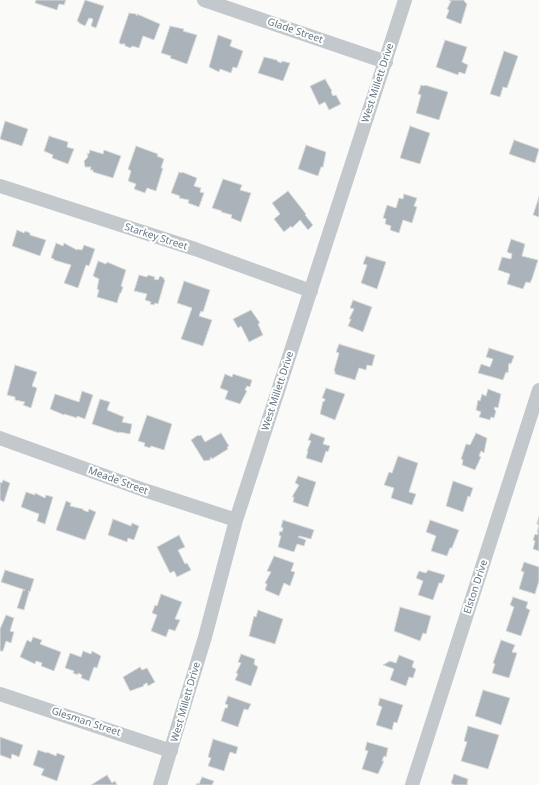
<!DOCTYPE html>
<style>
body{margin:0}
canvas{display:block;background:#fafaf8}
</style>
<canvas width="539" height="785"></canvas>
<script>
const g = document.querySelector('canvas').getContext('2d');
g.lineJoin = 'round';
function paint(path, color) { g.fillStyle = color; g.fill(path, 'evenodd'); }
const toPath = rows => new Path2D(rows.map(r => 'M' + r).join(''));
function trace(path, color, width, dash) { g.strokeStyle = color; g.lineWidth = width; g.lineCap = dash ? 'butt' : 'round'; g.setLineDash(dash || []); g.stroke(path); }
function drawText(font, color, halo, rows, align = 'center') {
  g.font = font + ' "Noto Sans",sans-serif'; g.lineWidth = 4; g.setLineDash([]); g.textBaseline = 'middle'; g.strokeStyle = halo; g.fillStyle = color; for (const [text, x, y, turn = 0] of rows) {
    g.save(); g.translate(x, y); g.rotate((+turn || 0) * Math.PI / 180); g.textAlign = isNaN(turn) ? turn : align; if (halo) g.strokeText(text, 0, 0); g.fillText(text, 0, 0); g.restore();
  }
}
const building = toPath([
 [36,0,66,0,64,5,59,4,57,10,35,3,36,0],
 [85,0,104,6,96,28,91,26,93,19,89,18,85,26,79,23,79,22,77,21,85,0],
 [449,0,464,0,464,1,467,4,461,24,446,18,449,10,447,9,451,1,449,0],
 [129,13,136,14,137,16,137,14,160,24,154,40,143,36,139,48,132,46,131,48,125,46,125,44,120,44,119,42,129,13],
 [170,26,184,29,183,31,197,35,187,64,170,58,171,56,161,53,170,26],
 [218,35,232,40,230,46,243,51,237,68,233,67,231,73,220,69,219,72,209,67,218,35],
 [445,40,467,47,462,62,468,65,465,74,459,72,458,75,436,67,445,40],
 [504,51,518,56,507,88,503,87,500,97,490,94,504,51],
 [264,57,277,60,277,61,281,63,282,61,290,63,283,81,258,73,264,57],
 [325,79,332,91,331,92,333,96,336,95,341,104,329,110,325,102,319,105,310,86,325,79],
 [421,85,424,86,425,85,448,92,439,120,416,113,421,95,418,94,421,85],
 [5,121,28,129,22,146,0,139,5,121],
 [410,126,430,133,420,164,400,158,410,126],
 [49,136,68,142,67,147,74,149,68,164,52,158,53,155,44,151,49,136],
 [514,140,539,149,535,163,509,154,514,140],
 [306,145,326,152,323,167,321,167,318,176,298,169,306,145],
 [136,146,158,154,157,156,164,159,161,168,163,168,156,191,147,188,145,193,134,189,136,184,128,181,131,171,128,169,136,146],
 [90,150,103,154,104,150,121,156,113,178,93,172,93,170,90,170,91,167,85,167,84,161,88,157,87,153,89,154,90,150],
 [179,172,182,173,182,172,197,178,194,186,201,188,200,192,204,193,199,207,188,203,189,200,179,198,180,196,171,193,179,172],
 [223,179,242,185,240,190,251,193,241,222,231,218,232,215,221,212,222,211,212,208,223,179],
 [288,191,306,214,305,215,313,225,308,230,300,220,292,228,291,226,284,232,274,219,280,214,272,203,288,191],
 [404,194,417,198,414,206,417,207,412,223,403,220,399,233,390,230,391,226,385,224,386,219,383,218,387,205,396,208,399,198,403,199,404,194],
 [539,197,539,217,533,215,539,197],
 [17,230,24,233,25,231,30,233,30,235,46,240,40,256,12,246,17,230],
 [511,239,525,244,522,256,538,260,532,279,530,283,526,282,523,289,507,284,510,274,498,270,502,257,511,259,512,254,507,252,511,239],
 [56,243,63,246,64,243,77,250,77,249,82,250,84,245,95,249,89,266,86,265,78,288,64,283,71,265,54,260,54,259,51,258,56,243],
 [366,256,386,262,377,289,361,283,367,265,363,264,366,256],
 [98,261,106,264,107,262,126,270,121,286,123,287,121,293,120,293,117,303,97,297,99,290,97,289,99,279,93,276,98,261],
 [139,275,147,277,148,275,155,277,154,279,158,280,160,276,164,278,164,280,165,280,158,304,155,303,154,305,150,304,151,302,145,300,147,294,134,291,139,275],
 [184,281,210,290,203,312,201,311,199,316,212,320,203,346,181,339,192,308,177,303,184,281],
 [353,300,372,307,363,332,348,326,351,319,349,319,354,309,350,308,353,300],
 [251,310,260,323,258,324,263,335,249,342,241,326,238,328,233,319,251,310],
 [339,344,375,355,372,366,367,365,366,370,359,368,355,380,335,374,335,371,334,371,339,353,336,352,339,344],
 [489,348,514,356,511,364,509,363,508,373,506,372,503,380,478,373,481,364,490,367,493,359,486,357,489,348],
 [15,365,37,372,32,386,37,388,31,408,23,405,25,402,15,400,15,397,7,395,15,365],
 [225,374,232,377,233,374,252,380,250,387,247,386,245,390,247,391,240,404,225,399,228,391,220,388,225,374],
 [326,388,345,394,335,420,320,414,323,401,324,402,325,399,322,398,326,388],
 [488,389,501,394,498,408,495,407,494,409,496,411,494,418,491,417,490,420,479,417,481,412,476,410,478,400,480,401,482,394,486,396,488,389],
 [82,391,93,395,85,419,77,416,77,418,64,414,64,415,50,409,55,394,79,402,82,391],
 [100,399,110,402,107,410,124,417,122,422,132,424,130,434,119,432,119,433,92,424,100,399],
 [147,415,172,424,164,450,151,446,150,448,144,446,145,443,138,441,147,415],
 [221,433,229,446,227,447,228,449,212,459,211,457,210,460,204,461,191,440,198,435,199,436,201,435,205,442,221,433],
 [311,433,325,438,323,444,330,446,328,452,326,451,322,463,306,458,308,451,307,451,311,441,308,440,311,433],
 [476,433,487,438,484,453,481,451,479,456,481,457,475,470,462,465,463,460,461,459,466,444,470,445,476,433],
 [398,456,418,463,409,492,416,494,412,505,391,498,394,488,384,485,389,472,392,473,398,456],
 [298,476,316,482,308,507,293,502,294,497,292,497,299,485,295,483,298,476],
 [3,480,10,483,4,502,0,500,0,482,2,483,3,480],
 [453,481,473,488,470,497,468,496,463,512,446,506,453,481],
 [26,492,35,495,35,493,45,498,46,495,53,497,45,524,37,521,39,514,21,507,26,492],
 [66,501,71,503,70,506,83,509,83,510,88,512,89,509,96,512,85,540,56,530,66,501],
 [539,517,539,551,533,549,535,541,533,540,535,534,537,535,538,532,537,532,539,525,537,524,537,523,539,517],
 [113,519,131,526,132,523,139,526,134,540,128,538,127,542,108,535,113,519],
 [283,520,314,530,311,539,299,536,298,537,306,540,304,546,297,544,294,552,278,547,281,536,279,535,280,531,282,532,283,528,281,527,283,520],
 [430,520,459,530,452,548,450,548,447,556,431,551,436,536,426,532,430,520],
 [179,535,185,547,178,550,185,564,187,563,191,570,177,577,174,571,170,573,157,547,179,535],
 [274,556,294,563,291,571,295,572,290,586,284,583,279,596,265,590,267,584,265,583,271,572,267,571,274,556],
 [524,562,539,567,539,581,535,594,519,589,524,572,521,571,524,562],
 [5,570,34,579,30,592,28,591,29,592,24,610,17,608,23,590,25,590,1,582,5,570],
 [428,570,445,575,442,583,439,583,433,600,418,595,423,581,416,578,419,571,426,573,428,570],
 [161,594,182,602,175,619,180,620,175,631,169,629,166,637,151,631,157,615,152,613,155,605,157,606,161,594],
 [513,597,528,602,526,608,530,610,521,636,506,631,514,607,510,605,513,597],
 [400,607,431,616,426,634,423,633,420,641,394,631,400,607],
 [258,610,283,619,275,644,249,636,254,616,256,617,258,610],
 [6,615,14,618,10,631,14,632,11,643,6,641,3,651,0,651,0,629,6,615],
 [33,637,42,640,40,644,61,652,54,671,41,666,42,663,36,661,35,664,20,657,27,640,31,642,33,637],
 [501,640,515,645,512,652,517,653,509,678,492,673,495,664,493,663,501,640],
 [83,651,91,654,92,651,101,656,97,668,94,667,89,681,81,678,82,675,78,673,78,675,73,673,74,671,65,668,70,653,81,657,83,651],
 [241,654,255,659,254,664,258,667,251,686,235,680,238,674,236,673,241,663,238,662,241,654],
 [399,655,414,661,412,667,416,669,413,678,409,677,406,686,390,680,394,669,383,665,390,661,396,663,399,655],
 [140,667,142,670,147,668,155,682,148,686,147,683,143,685,144,686,130,691,123,677,140,667],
 [483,690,510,698,501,725,475,716,483,690],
 [228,696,251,704,248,710,244,709,238,727,221,721,225,708,227,708,228,705,225,704,228,696],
 [380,698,403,705,397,723,394,722,392,730,376,725,382,707,378,705,380,698],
 [468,726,499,735,488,769,461,761,467,742,464,741,468,726],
 [0,737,23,745,19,757,12,754,11,759,0,755,0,737],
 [213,739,238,747,236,754,230,752,224,771,208,766,211,758,208,757,213,739],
 [367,742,388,748,386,757,384,756,382,761,384,761,378,774,362,769,368,751,365,750,367,742],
 [38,750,47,753,47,752,56,756,57,753,65,756,57,781,41,775,44,769,33,765,38,750],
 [454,774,468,779,467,784,468,785,454,785,451,783,454,774],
 [107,775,112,783,115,781,117,785,91,785,107,775],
 [202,777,214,781,212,785,196,785,197,783,199,784,202,777]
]);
const minor = toPath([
 [204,0,386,62],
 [0,186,195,249,311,291],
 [0,438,144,490,236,520],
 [0,694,171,751],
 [160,785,205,637,236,520,405,0],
 [412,785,539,390]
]);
const streetNames = [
 ["Glade Street",295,31,19],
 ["West Millett Drive",378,83,-72],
 ["Starkey Street",156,237,18],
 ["West Millett Drive",278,391,-72],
 ["Meade Street",118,481,20],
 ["Elston Drive",476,587,-72],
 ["West Millett Drive",186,702,-74],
 ["Glesman Street",86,722,18]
];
paint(building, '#aab3b9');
trace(building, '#dcdcda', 1);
trace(minor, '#c3c8cc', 14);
drawText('10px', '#657683', '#fff', streetNames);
</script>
